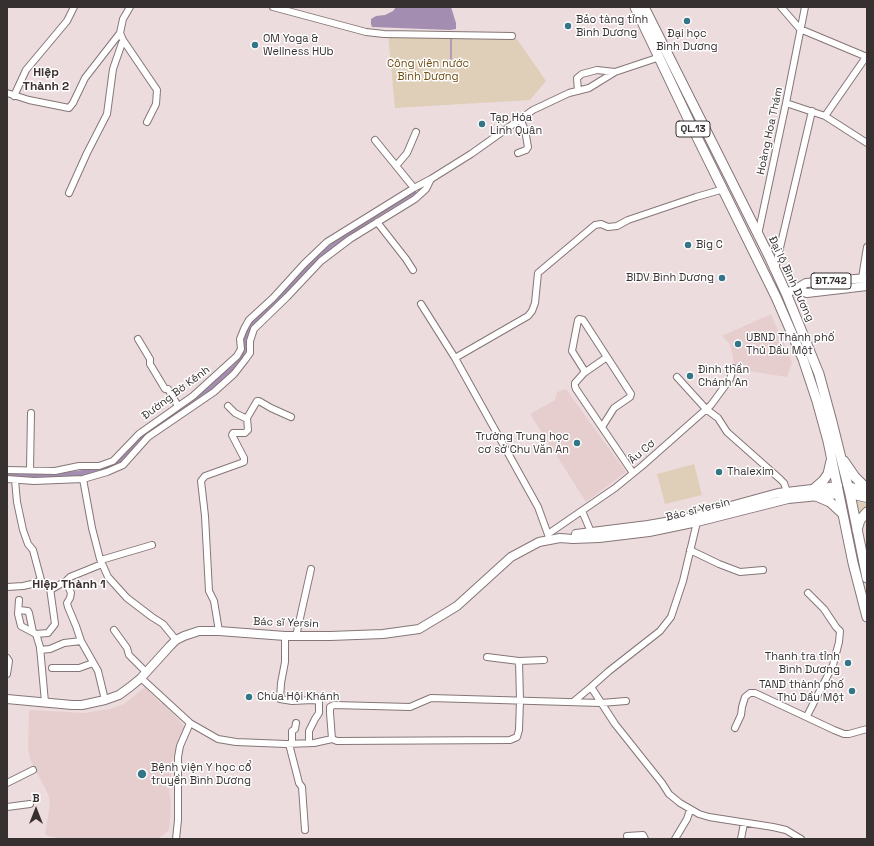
<!DOCTYPE html>
<meta charset="utf-8">
<style>
body{margin:0}
#map{position:relative;width:874px;height:846px;overflow:hidden;background:#eddcdd;font-family:"Space Grotesk",sans-serif}
canvas{display:block}
.frame{position:absolute;inset:0;border:8px solid #373031;pointer-events:none}
.north{position:absolute;left:16px;top:790px;width:40px;height:40px;-webkit-text-stroke:3px #fff;paint-order:stroke;rotate:0deg;font-size:11px;font-weight:700;line-height:16px;text-align:center;color:#373031}
.north::after{content:'';display:block;margin:auto;width:14px;height:18px;background:#373031;clip-path:polygon(50% 0,100% 100%,50% 72%,0 100%)}
</style>
<div id="map">
<canvas width="874" height="846"></canvas>
<div class="frame"></div>
<div class="north">B</div>
</div>
<script>
const g = document.querySelector('canvas').getContext('2d');
g.lineJoin = 'round';
function paint(path, color) { g.fillStyle = color; g.fill(path, 'evenodd'); }
const toPath = rows => new Path2D(rows.map(r => 'M' + r).join(''));
function trace(path, color, width, dash) { g.strokeStyle = color; g.lineWidth = width; g.lineCap = dash ? 'butt' : 'round'; g.setLineDash(dash || []); g.stroke(path); }
function drawText(font, color, halo, rows, align = 'center') {
  g.font = font + ' "Space Grotesk",sans-serif'; g.lineWidth = 3; g.setLineDash([]); g.textBaseline = 'middle'; g.strokeStyle = halo; g.fillStyle = color; for (const [text, x, y, turn = 0] of rows) {
    g.save(); g.translate(x, y); g.rotate((+turn || 0) * Math.PI / 180); g.textAlign = isNaN(turn) ? turn : align; if (halo) g.strokeText(text, 0, 0); g.fillText(text, 0, 0); g.restore();
  }
}
const built = toPath([
 [771,314,792,362,787,377,735,369,732,352,729,343,722,336],
 [566,389,626,472,586,502,530,414,555,400,557,392],
 [145,687,160,703,163,703,187,729,178,745,173,757,169,791,171,806,169,830,158,839,62,839,45,835,50,803,48,794,30,759,28,748,29,710,84,713,110,709,124,704]
]);
const green = toPath([
 [388,33,517,39,546,81,530,100,395,108],
 [694,464,702,495,665,504,657,474],
 [854,500,867,504,867,507,858,515]
]);
const water = toPath([
 [396,7,451,7,456,23,456,29,450,30,372,27,371,24,371,19,376,16,385,15,393,11],
 [415,190,417,193,378,217,325,254,252,328,249,335,245,355,239,364,210,392,177,415,119,465,87,476,73,478,7,477,7,471,48,473,77,471,109,465,146,431,190,401,233,365,241,355,242,341,248,325,322,251,335,241]
]);
const stream = toPath([
 [451,61,451,37]
]);
const minor = toPath([
 [130,7,123,19,120,33,123,40,157,90,156,104,147,122],
 [273,7,366,32,384,34,512,36],
 [781,7,800,29,867,57],
 [578,91,577,78,582,74,597,70,615,72],
 [7,93,29,100,69,108,73,103,85,78,120,33],
 [14,96,26,70,67,21,74,7],
 [786,103,825,116,867,143],
 [825,116,866,57],
 [375,140,414,188],
 [518,153,526,150,528,147,525,130,520,119],
 [396,166,407,153,416,132],
 [69,193,87,153,107,114,113,69,123,40],
 [377,222,406,259,413,270],
 [758,235,786,103,805,7],
 [775,269,812,111],
 [862,278,867,247],
 [421,304,455,358,538,507,550,540],
 [138,339,150,359,150,364,165,389,168,389,178,406],
 [455,358,528,316,532,311,535,303,538,273,595,225,601,224,608,227,617,226,628,220,696,197,724,189],
 [584,373,607,357],
 [677,377,706,409,718,418,727,432,780,479,784,483,787,492],
 [228,406,235,413,247,419],
 [602,427,614,408,630,397,631,394,583,320,579,319,578,320,572,351,584,370,584,373,575,383,575,386,576,389,633,473],
 [7,470,55,471,79,466,99,466,113,461,139,434,193,396,237,356,241,349,240,339,244,329,249,320,273,298,304,264,327,242,414,188,431,179],
 [30,470,31,413],
 [7,479,34,481,83,479,107,472,123,465,148,437,214,392,234,374,245,360,250,353,250,341,254,329,287,297,321,261,350,239,415,199,426,189,431,179,471,154,533,110,569,93,589,88,615,72,660,57],
 [83,479,92,528,100,559,108,577,127,598,152,617,163,624,176,640],
 [15,480,17,502,23,530,28,544,33,550,41,580,45,585,52,589,66,581],
 [582,511,591,532],
 [697,522,683,581,671,617,660,631,609,671,591,687,615,724,662,783,669,794,680,803,699,814,709,817,773,827,786,830,801,839],
 [548,534,615,488,642,466,711,405,730,379,733,368],
 [690,550,719,564,740,572,763,570],
 [101,560,152,545],
 [102,564,70,577,66,581,71,593,70,598,67,603,68,607,76,626,81,641,98,671,105,700],
 [7,587,23,586,32,584,41,580],
 [19,600,18,614,21,626,36,634,40,647,45,702],
 [19,610,28,611,29,613,33,632],
 [114,630,127,648,129,655,146,672],
 [219,631,214,601,209,591,205,516,201,481,205,476,244,462,244,458,232,435,233,433,245,433,248,430,247,418,257,401,259,401,271,408,291,417],
 [36,634,48,633,55,624,50,588],
 [285,636,285,662,281,683,280,699,292,701,313,700,319,701,319,713,315,719,309,731,309,743],
 [296,636,311,569],
 [40,650,50,649,64,643,81,641],
 [487,657,519,661,544,660],
 [7,658,9,661,7,674],
 [52,668,79,668,93,663],
 [141,678,190,723,218,739,236,742,286,744,314,743,332,739],
 [573,702,591,687],
 [807,716,833,665,839,642,840,631,836,627,824,609,808,593],
 [735,728,741,715,742,707,745,697,750,693,755,693,834,730,844,734,849,734,867,729],
 [332,739,330,713,330,707,334,705,410,707,431,698,601,703,626,701],
 [332,739,337,741,510,740,517,737,519,730,520,700,519,661],
 [292,743,292,731,295,729,296,723],
 [289,744,297,775,299,783,302,787,305,830],
 [7,783,33,770],
 [7,807,30,804],
 [627,836,643,835,645,839],
 [176,839,178,820,178,757,180,746,190,723],
 [675,839,687,819,690,810],
 [741,839,744,823]
]);
const major = toPath([
 [796,289,807,293,867,286],
 [786,293,796,289,806,283,867,278],
 [848,486,867,491],
 [850,494,867,498],
 [576,534,648,525,683,519,778,493,838,486],
 [7,699,72,705,82,705,105,700,119,695,130,687,141,678,170,646,176,640,184,636,199,631,219,631,285,636,330,636,383,634,419,629,439,617,457,606,511,557,539,542,560,538,573,539,599,538,649,532,697,522,788,499,839,494]
]);
const highway = toPath([
 [635,7,692,127,776,297,803,359,817,401,828,441,853,563,867,617],
 [644,7,769,256,786,293,806,342,819,374,832,422,850,494,867,578],
 [844,461,855,477,867,489],
 [815,488,823,481,828,474,831,461],
 [816,496,830,502,843,514],
 [857,530,860,520,867,512]
]);
const markers = [
 [687,21,4,"#347588"],
 [568,26,4,"#347588"],
 [255,45,4,"#347588"],
 [482,124,4,"#347588"],
 [688,245,4,"#347588"],
 [722,278,4,"#347588"],
 [738,344,4,"#347588"],
 [690,376,4,"#347588"],
 [577,443,4,"#347588"],
 [719,472,4,"#347588"],
 [848,663,4,"#347588"],
 [852,691,4,"#347588"],
 [249,697,4,"#347588"],
 [142,774,5,"#347588"]
];
const shields = [
 [693,129,34],
 [831,281,40]
];
const shieldNames = [
 ["QL.13",693,129],
 ["ĐT.742",831,281]
];
const poiNames = [
 ["Bảo tàng tỉnh",576,20],
 ["Bình Dương",576,33],
 ["Đại học",687,34,"center"],
 ["Bình Dương",687,47,"center"],
 ["OM Yoga &",263,39],
 ["Wellness HUb",263,52],
 ["Tạp Hóa",490,118],
 ["Linh Quân",490,131],
 ["Big C",696,245],
 ["BIDV Bình Dương",714,278,"right"],
 ["UBND Thành phố",746,338],
 ["Thủ Dầu Một",746,351],
 ["Đình thần",698,370],
 ["Chánh An",698,383],
 ["Trường Trung học",569,437,"right"],
 ["cơ sở Chu Văn An",569,450,"right"],
 ["Thalexim",727,472],
 ["Thanh tra tỉnh",840,657,"right"],
 ["Bình Dương",840,670,"right"],
 ["TAND thành phố",844,685,"right"],
 ["Thủ Dầu Một",844,698,"right"],
 ["Chùa Hội Khánh",257,697],
 ["Bệnh viện Y học cổ",151,768],
 ["truyền Bình Dương",151,781]
];
const parkNames = [
 ["Công viên nước",428,64],
 ["Bình Dương",428,77]
];
const streetNames = [
 ["Hoàng Hoa Thám",770,131,-78],
 ["Đại lộ Bình Dương",791,279,65],
 ["Đường Bờ Kênh",176,393,-37],
 ["Âu Cơ",642,452,-41],
 ["Bác sĩ Yersin",698,510,-14],
 ["Bác sĩ Yersin",286,623,2]
];
const neighbourhoodNames = [
 ["Hiệp",46,73],
 ["Thành 2",46,87],
 ["Hiệp Thành 1",69,585]
];
paint(built, '#e6cecf');
paint(green, '#dfceb8');
paint(water, '#a38eb1');
trace(stream, '#a38eb1', 1.5);
trace(minor, '#857677', 8);
trace(major, '#857677', 10);
trace(highway, '#857677', 11);
trace(minor, '#fff', 6);
trace(major, '#fff', 8);
trace(highway, '#fff', 9);
for (const [x, y, r, color] of markers) { const dot = new Path2D(); dot.arc(x, y, r, 0, 2 * Math.PI); g.fillStyle = color; g.fill(dot); trace(dot, '#fff', 1.5); }
for (const [x, y, w] of shields) { const box = new Path2D(); box.roundRect(x - w / 2, y - 8, w, 16, 3); g.fillStyle = '#fff'; g.fill(box); trace(box, '#373031', 1); }
drawText('bold 10px', '#373031', null, shieldNames);
drawText('11px', '#373031', '#fff', poiNames, 'left');
drawText('11px', '#704d13', '#fff', parkNames);
drawText('11px', '#373031', '#fff', streetNames);
drawText('bold 12px', '#3c2f30', '#fff', neighbourhoodNames);
</script>
